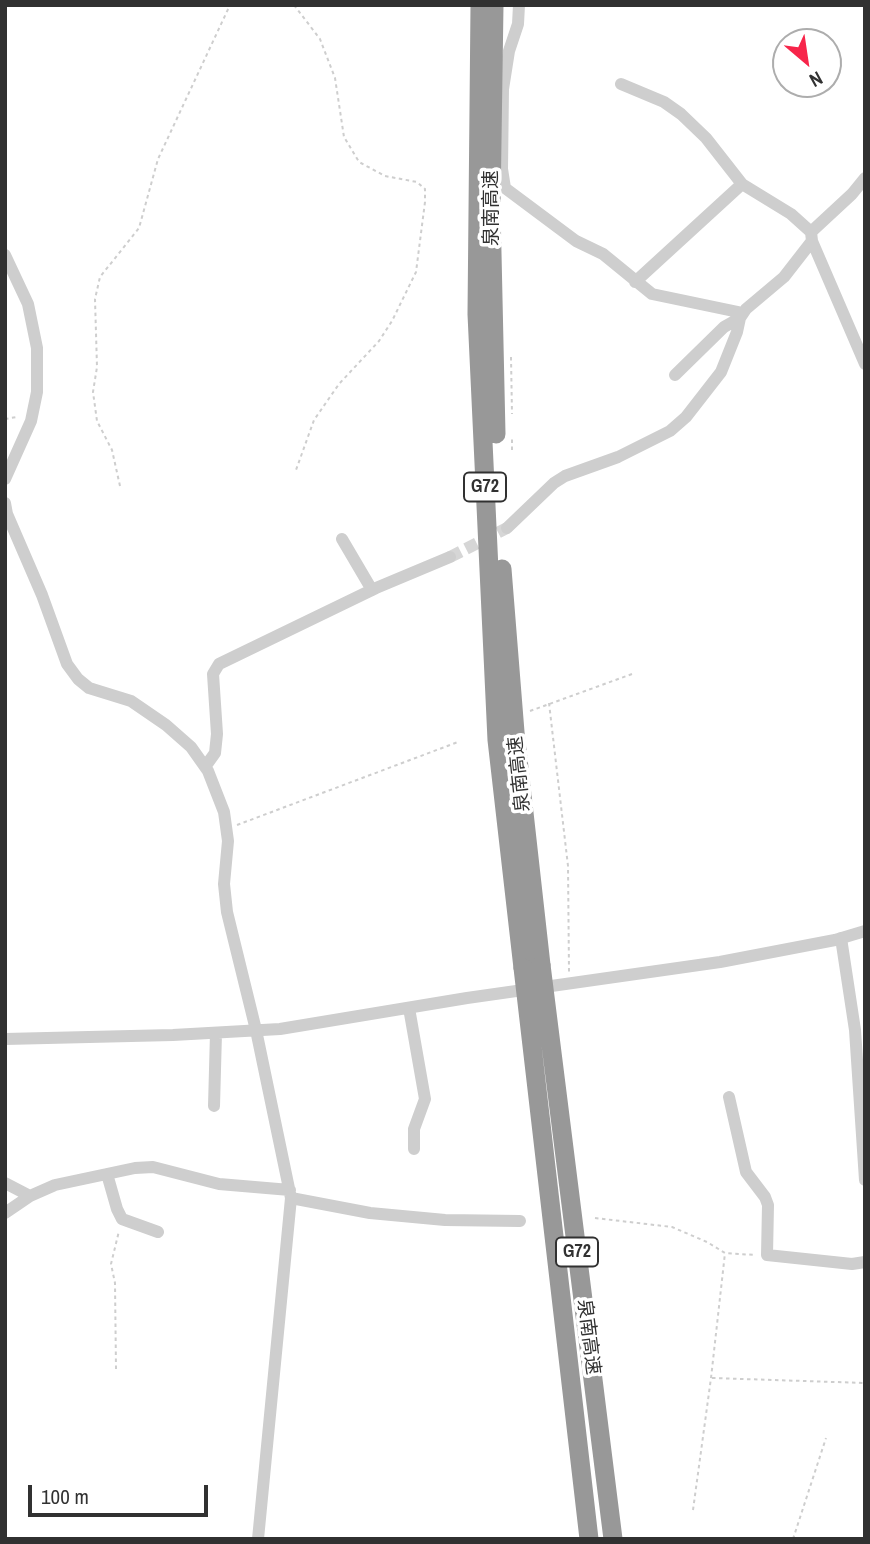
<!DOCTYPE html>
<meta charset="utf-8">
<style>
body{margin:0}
#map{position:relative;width:870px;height:1544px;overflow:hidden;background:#fff;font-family:"Archivo Narrow",sans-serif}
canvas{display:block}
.frame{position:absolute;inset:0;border:7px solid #313131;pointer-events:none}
.north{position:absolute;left:772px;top:28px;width:70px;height:70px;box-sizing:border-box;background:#fff;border:2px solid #adadad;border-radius:50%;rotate:151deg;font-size:19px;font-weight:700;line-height:28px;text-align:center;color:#313131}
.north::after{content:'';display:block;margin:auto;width:24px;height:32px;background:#f7254a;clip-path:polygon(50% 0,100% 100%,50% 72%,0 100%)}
.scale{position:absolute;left:28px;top:1485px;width:180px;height:32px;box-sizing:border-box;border:4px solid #313131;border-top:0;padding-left:9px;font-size:21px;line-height:24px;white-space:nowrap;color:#313131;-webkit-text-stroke:5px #fff;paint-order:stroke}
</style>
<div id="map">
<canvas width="870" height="1544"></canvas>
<div class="frame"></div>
<div class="north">N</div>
<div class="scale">100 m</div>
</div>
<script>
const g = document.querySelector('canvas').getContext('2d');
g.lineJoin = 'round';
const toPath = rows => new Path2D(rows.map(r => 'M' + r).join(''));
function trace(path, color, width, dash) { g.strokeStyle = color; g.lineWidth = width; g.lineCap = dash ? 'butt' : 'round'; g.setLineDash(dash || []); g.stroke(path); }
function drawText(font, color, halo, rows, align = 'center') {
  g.font = font + ' "Archivo Narrow","Noto Sans SC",sans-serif'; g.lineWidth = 7; g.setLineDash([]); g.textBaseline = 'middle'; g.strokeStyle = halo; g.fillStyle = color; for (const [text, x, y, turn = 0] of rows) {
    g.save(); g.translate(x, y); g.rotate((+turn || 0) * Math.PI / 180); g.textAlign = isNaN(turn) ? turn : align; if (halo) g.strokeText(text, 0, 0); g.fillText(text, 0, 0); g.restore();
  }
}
const minorTunnel = toPath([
 [450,557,507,528]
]);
const path = toPath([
 [294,5,320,39,335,78,344,137,359,162,385,176,417,182,425,189,425,202,416,272,392,321,379,341,339,384,314,420,296,470],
 [511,357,512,414],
 [5,419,17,417],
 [512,450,512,437],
 [120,486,112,450,97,421,93,392,97,367,95,299,100,277,139,228,158,159,230,5],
 [549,703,568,866,569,972],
 [530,711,632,674],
 [237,825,458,742],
 [595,1218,672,1227,707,1242,725,1253,755,1255],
 [116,1369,115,1283,111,1264,119,1231],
 [712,1378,865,1383],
 [693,1510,711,1378,725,1253],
 [793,1539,826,1438]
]);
const minor = toPath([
 [519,5,518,24,509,51,503,89,502,169,505,188,576,241,603,254,652,294,743,313],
 [621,84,664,102,681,114,706,138,742,184,791,214,811,232,812,241,865,364],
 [811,232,852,194,865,178],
 [5,255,28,304,37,348,37,392,31,421,5,479],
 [635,282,742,184],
 [675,375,724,327,740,318],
 [5,503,7,514,42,595,67,664,78,679,89,688,131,701,166,725,191,747,208,771,224,812,228,841,224,884,227,912,256,1030,291,1198,258,1539],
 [507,528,554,483,565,476,618,457,670,431,686,417,721,372,737,332,740,318,746,309,784,277,812,241],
 [342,539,372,590],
 [205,767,215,753,217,734,213,674,219,664,376,588,450,557],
 [841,938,855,1030,865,1180],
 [409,1008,425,1099,414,1129,414,1149],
 [5,1039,173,1035,280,1029,467,998,720,962,835,940,865,931],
 [729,1097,746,1172,765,1197,768,1205,767,1255,852,1264,865,1262],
 [214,1106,216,1033],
 [107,1174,117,1209,122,1219,158,1232],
 [5,1183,30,1196],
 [291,1198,370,1213,445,1220,520,1221],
 [5,1213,30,1196,55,1185,135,1168,153,1167,219,1184,290,1190]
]);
const highway = toPath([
 [480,5,477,314,497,740,523,968],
 [494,5,491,208,496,434],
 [502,569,515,732,541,965]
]);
const highwayBridge = toPath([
 [541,965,613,1539],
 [523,968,589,1539]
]);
const shields = [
 [485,487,42],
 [577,1252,42]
];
const shieldNames = [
 ["G72",485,487],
 ["G72",577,1252]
];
const streetNames = [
 ["泉南高速",492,208,-90],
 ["泉南高速",520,774,-96],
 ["泉南高速",588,1337,83]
];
trace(minorTunnel, '#d6d6d6', 12, [12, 6]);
trace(path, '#cecece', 2, [3.5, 3.5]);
trace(minor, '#cecece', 12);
trace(highway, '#989898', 19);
trace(highwayBridge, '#989898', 19);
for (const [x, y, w] of shields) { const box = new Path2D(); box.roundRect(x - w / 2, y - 14.5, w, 29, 5); g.fillStyle = '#fff'; g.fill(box); trace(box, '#313131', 2); }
drawText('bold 18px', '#313131', null, shieldNames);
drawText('19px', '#313131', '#fff', streetNames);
</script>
